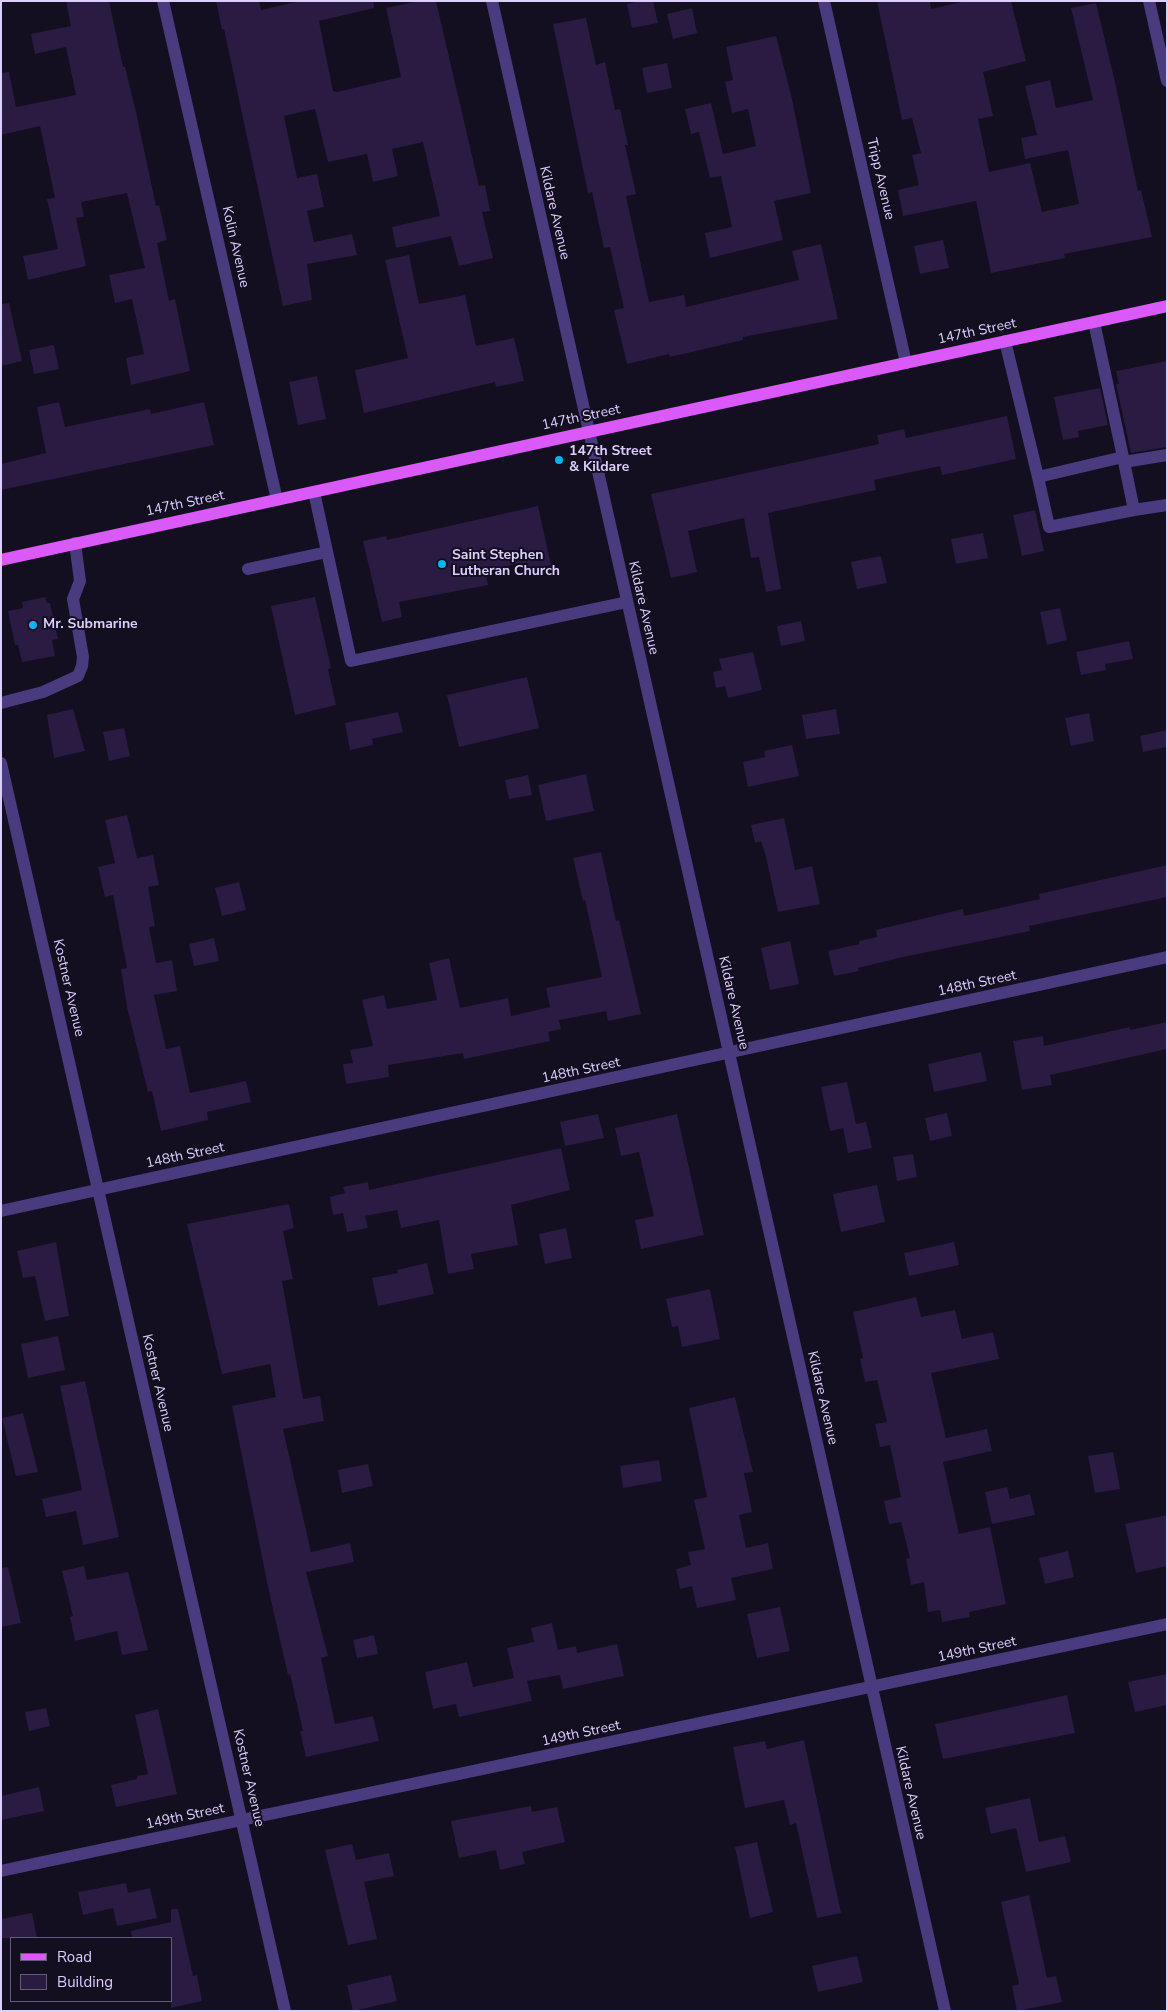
<!DOCTYPE html>
<style>
body{margin:0}
#map{position:relative;width:1168px;height:2012px;overflow:hidden;background:#140e21;font-family:"Nunito Sans",sans-serif}
canvas{display:block}
.frame{position:absolute;inset:0;border:2px solid #ddcffd;pointer-events:none}
.legend{position:absolute;left:10px;top:1937px;width:162px;height:65px;box-sizing:border-box;background:#140e21;border:1px solid #645b79;margin:0;padding:6px 9px;list-style:none;font-size:15px;color:#ddcffd}
.legend li{display:flex;align-items:center;gap:10px;height:25px}
.legend b{width:25px;border:1px solid #645b79}
</style>
<div id="map">
<canvas width="1168" height="2012"></canvas>
<div class="frame"></div>
<ul class="legend">
<li><b style="height:6px;background:#d95af9"></b>Road</li>
<li><b style="height:14px;background:#291b41"></b>Building</li>
</ul>
</div>
<script>
const g = document.querySelector('canvas').getContext('2d');
g.lineJoin = 'round';
function paint(path, color) { g.fillStyle = color; g.fill(path, 'evenodd'); }
const toPath = rows => new Path2D(rows.map(r => 'M' + r).join(''));
function trace(path, color, width, dash) { g.strokeStyle = color; g.lineWidth = width; g.lineCap = dash ? 'butt' : 'round'; g.setLineDash(dash || []); g.stroke(path); }
function drawText(font, color, halo, rows, align = 'center') {
  g.font = font + ' "Nunito Sans",sans-serif'; g.lineWidth = 4; g.setLineDash([]); g.textBaseline = 'middle'; g.strokeStyle = halo; g.fillStyle = color; for (const [text, x, y, turn = 0] of rows) {
    g.save(); g.translate(x, y); g.rotate((+turn || 0) * Math.PI / 180); g.textAlign = isNaN(turn) ? turn : align; if (halo) g.strokeText(text, 0, 0); g.fillText(text, 0, 0); g.restore();
  }
}
const building = toPath([
 [66,1,109,1,123,67,125,67,136,112,156,206,159,205,167,240,157,243,169,301,175,299,190,371,131,385,126,358,144,354,132,299,115,303,109,275,145,268,127,193,81,202,84,217,76,218,86,266,28,280,23,256,58,249,47,199,55,198,40,126,1,135,1,73,9,72,16,107,76,95,66,47,35,54,31,34,71,26],
 [216,1,259,1,261,10,300,1,373,1,374,8,319,21,333,91,337,92,401,77,386,8,419,1,436,1,479,186,485,185,490,211,482,212,493,258,459,266,451,236,396,248,392,227,440,216,423,142,392,149,398,176,373,182,367,154,328,162,315,109,284,116,297,178,317,174,324,207,307,211,314,242,352,234,357,255,307,264,312,300,283,306,224,29,222,30],
 [639,1,653,1,658,23,632,28,627,4],
 [877,1,930,1,931,9,966,1,1011,1,1026,61,983,72,993,116,978,119,989,172,1030,163,1042,212,1079,204,1068,150,1025,159,1021,138,1037,135,1025,86,1050,80,1056,108,1093,100,1071,8,1096,3,1115,82,1138,191,1141,190,1152,237,1064,254,1065,258,991,273,976,201,903,216,898,190,919,185,912,155,921,153,912,118,902,120],
 [692,8,697,33,673,39,667,14],
 [586,18,596,65,605,62,615,110,620,109,628,145,625,145,636,194,626,196,649,302,684,295,686,307,799,280,792,251,821,244,838,319,743,337,743,340,670,357,669,354,627,364,614,310,624,308,610,247,604,248,592,192,588,193,553,24],
 [776,36,792,99,811,193,774,201,783,240,710,258,705,233,732,227,721,176,710,178,699,132,691,134,685,109,711,103,723,154,756,146,748,109,732,113,725,82,733,80,726,47],
 [667,63,672,88,647,93,642,68],
 [943,240,949,268,920,274,914,246],
 [409,255,419,304,465,295,476,346,514,338,524,381,496,387,495,382,364,413,355,370,408,358,385,260],
 [9,303,22,361,1,366,1,304],
 [54,345,59,369,34,374,29,350],
 [1167,361,1167,447,1131,453,1116,384,1119,384,1116,371],
 [317,376,326,419,298,425,289,382],
 [1100,388,1108,425,1078,431,1079,437,1063,440,1054,397],
 [59,402,65,427,150,409,151,414,204,402,214,445,1,490,1,464,46,453,37,407],
 [1007,416,1016,459,942,475,940,466,874,480,876,490,768,513,781,589,766,592,759,557,751,558,744,518,688,531,697,572,671,578,651,494,879,444,877,435,904,429,906,438],
 [538,506,551,565,521,571,520,563,485,571,488,585,399,602,402,617,382,622,363,541,386,536,387,540],
 [1035,510,1044,551,1022,556,1013,515],
 [983,533,988,558,956,564,951,539],
 [881,556,887,583,857,589,851,562],
 [45,597,47,603,50,603,58,639,52,640,55,656,22,662,18,645,15,645,8,611,23,608,22,602],
 [315,597,331,668,328,669,336,705,295,715,271,606],
 [1060,608,1067,640,1047,645,1040,612],
 [801,621,805,641,781,646,777,626],
 [1129,641,1133,659,1105,664,1106,670,1081,675,1076,652],
 [753,652,762,690,728,698,725,686,716,688,713,672,722,670,719,659],
 [527,677,539,728,459,747,447,695],
 [73,709,85,751,54,758,47,715],
 [836,709,840,734,806,739,802,715],
 [398,712,403,732,372,739,373,745,350,750,345,723],
 [1089,713,1094,741,1071,746,1065,718],
 [124,728,130,756,109,761,103,732],
 [1167,730,1167,747,1143,752,1140,736],
 [792,745,799,776,748,787,743,762,765,757,764,751],
 [586,774,594,811,546,821,538,785],
 [528,775,532,795,509,799,505,780],
 [127,815,137,858,153,855,159,885,148,887,155,926,149,927,156,963,172,960,177,991,154,995,166,1049,180,1046,190,1093,246,1081,251,1102,207,1112,208,1120,161,1131,152,1091,148,1092,127,1007,121,969,127,968,113,895,105,897,98,867,115,863,105,820],
 [784,818,795,870,812,866,820,904,778,912,766,857,761,841,755,843,751,825],
 [601,852,616,921,619,920,641,1014,608,1021,606,1011,559,1020,561,1029,548,1032,550,1041,464,1059,463,1053,388,1065,389,1077,346,1084,343,1064,353,1063,350,1050,373,1046,362,1000,384,995,387,1009,437,1000,429,963,449,958,460,1008,508,998,511,1016,550,1007,546,988,602,977,585,900,583,901,573,858],
 [1167,865,1167,897,1029,926,1030,931,903,957,858,968,859,971,834,976,828,951,859,944,859,941,877,937,876,930,963,909,964,916,1040,899,1039,894],
 [239,882,246,910,222,916,215,888],
 [214,938,219,961,194,966,189,944],
 [790,941,799,984,770,990,761,948],
 [1167,1022,1167,1049,1050,1075,1052,1085,1022,1090,1013,1041,1043,1036,1044,1046,1130,1027,1130,1030],
 [981,1052,987,1081,934,1092,928,1064],
 [847,1082,856,1124,866,1122,872,1148,848,1153,843,1128,830,1131,821,1087],
 [947,1113,952,1136,930,1141,925,1118],
 [598,1114,604,1138,565,1146,560,1122],
 [677,1114,704,1235,641,1249,635,1220,654,1216,639,1152,621,1156,615,1128],
 [561,1148,570,1190,511,1205,518,1245,471,1254,474,1269,448,1274,439,1220,401,1228,397,1210,365,1216,368,1228,347,1232,343,1213,333,1215,330,1197,345,1193,343,1187,368,1182,369,1190],
 [913,1154,917,1177,897,1181,893,1157],
 [877,1185,885,1222,841,1232,833,1194],
 [289,1204,294,1228,283,1231,293,1279,282,1281,303,1399,320,1396,324,1421,283,1429,311,1552,350,1543,354,1562,306,1572,328,1656,321,1658,335,1724,373,1716,379,1741,306,1757,300,1731,303,1731,290,1674,288,1675,268,1587,232,1406,276,1397,270,1364,222,1374,187,1224],
 [566,1228,572,1258,545,1264,539,1234],
 [56,1242,69,1316,45,1321,35,1276,23,1278,17,1251],
 [954,1242,959,1265,909,1276,904,1253],
 [427,1263,434,1294,378,1306,372,1278,398,1273,397,1270],
 [710,1289,720,1339,682,1347,678,1326,672,1327,666,1299],
 [916,1297,921,1317,955,1310,962,1339,993,1332,999,1359,931,1373,946,1438,987,1429,992,1451,943,1462,959,1534,990,1527,1006,1604,969,1612,970,1617,942,1622,940,1610,928,1612,924,1582,911,1585,906,1559,910,1558,901,1522,889,1524,884,1501,901,1497,890,1445,880,1447,875,1424,887,1422,877,1380,865,1382,860,1359,863,1358,853,1312],
 [58,1336,65,1370,28,1378,21,1344],
 [85,1381,119,1537,83,1545,76,1511,46,1517,42,1499,82,1490,60,1386],
 [735,1397,753,1472,744,1473,752,1512,739,1515,746,1548,768,1543,773,1569,731,1578,736,1600,697,1608,692,1586,680,1589,676,1569,691,1565,688,1552,705,1549,694,1500,707,1497,689,1408],
 [23,1413,38,1472,16,1476,2,1418],
 [1113,1452,1120,1489,1095,1493,1088,1456],
 [659,1460,662,1481,623,1488,620,1466],
 [368,1464,373,1486,342,1493,338,1470],
 [1007,1487,1010,1499,1030,1494,1035,1515,992,1524,985,1492],
 [1167,1515,1167,1566,1136,1573,1125,1524],
 [1068,1551,1074,1577,1045,1584,1039,1558],
 [84,1566,87,1580,128,1572,148,1650,122,1655,117,1631,75,1641,70,1617,73,1616,62,1571],
 [8,1567,21,1623,1,1627,1,1568],
 [780,1607,790,1651,757,1658,747,1614],
 [552,1623,558,1650,576,1646,577,1653,617,1644,624,1676,563,1689,560,1675,527,1681,532,1701,459,1717,456,1704,433,1709,425,1672,467,1662,473,1687,514,1678,507,1648,534,1642,531,1628],
 [374,1635,378,1654,357,1658,353,1640],
 [1167,1674,1167,1705,1135,1712,1128,1682],
 [1067,1695,1075,1733,943,1759,935,1724],
 [46,1708,50,1726,29,1731,25,1712],
 [158,1709,177,1794,116,1807,111,1785,137,1779,137,1776,148,1774,135,1715],
 [804,1740,841,1913,817,1918,796,1823,790,1825,784,1800,745,1808,733,1747,765,1741,767,1749],
 [39,1787,44,1811,1,1820,1,1796],
 [1030,1798,1039,1842,1065,1836,1071,1862,1026,1872,1016,1828,991,1834,985,1808],
 [531,1806,532,1812,557,1807,565,1842,522,1852,525,1864,500,1870,496,1850,459,1858,451,1821],
 [757,1842,773,1912,750,1918,735,1847],
 [352,1844,356,1860,389,1853,394,1876,364,1882,377,1939,348,1945,325,1850],
 [126,1883,128,1893,150,1888,157,1918,117,1926,113,1908,83,1915,78,1892],
 [1029,1895,1047,1978,1056,1976,1062,2002,1017,2011,1012,1986,1019,1984,1001,1902],
 [171,1909,178,1909,193,1976,197,1975,202,2001,171,2008,171,1938,132,1938,131,1931,171,1922],
 [32,1913,37,1938,1,1938,1,1919],
 [857,1956,863,1982,818,1992,812,1966],
 [391,1975,397,2001,353,2011,347,1985]
]);
const service = toPath([
 [1005,341,1038,477,1123,457,1094,322],
 [1123,457,1134,510,1167,505],
 [1124,462,1167,455],
 [1038,477,1049,527,1134,510],
 [314,492,351,661,627,602],
 [248,569,327,552],
 [1,703,43,692,78,676,82,666,83,657,73,599,80,581,75,543]
]);
const minor = toPath([
 [163,1,277,500],
 [492,1,945,2011],
 [824,1,906,363],
 [1149,1,1167,81],
 [1,763,285,2011],
 [1,1211,1167,957],
 [1,1871,1167,1624]
]);
const primary = toPath([
 [1,560,1167,306]
]);
const markers = [
 [559,460,5,"#08b1f0"],
 [442,564,5,"#08b1f0"],
 [33,625,5,"#08b1f0"]
];
const streetNames = [
 ["Tripp Avenue",880,179,77],
 ["Kildare Avenue",554,213,77],
 ["Kolin Avenue",235,247,77],
 ["147th Street",977,332,-12],
 ["147th Street",581,418,-12],
 ["147th Street",185,504,-12],
 ["Kildare Avenue",643,608,77],
 ["148th Street",977,984,-12],
 ["Kostner Avenue",68,988,77],
 ["Kildare Avenue",733,1003,77],
 ["148th Street",581,1071,-12],
 ["148th Street",185,1156,-12],
 ["Kostner Avenue",157,1383,77],
 ["Kildare Avenue",822,1398,77],
 ["149th Street",977,1650,-12],
 ["149th Street",581,1734,-12],
 ["Kostner Avenue",248,1778,77],
 ["Kildare Avenue",910,1793,77],
 ["149th Street",185,1817,-12]
];
const poiNames = [
 ["147th Street",569,452],
 ["& Kildare",569,468],
 ["Saint Stephen",452,556],
 ["Lutheran Church",452,572],
 ["Mr. Submarine",43,625]
];
paint(building, '#291b41');
trace(service, '#493b7e', 12);
trace(minor, '#493b7e', 12);
trace(primary, '#d95af9', 12);
for (const [x, y, r, color] of markers) { const dot = new Path2D(); dot.arc(x, y, r, 0, 2 * Math.PI); g.fillStyle = color; g.fill(dot); trace(dot, '#140e21', 2); }
drawText('14px', '#ddcffd', '#140e21', streetNames);
drawText('bold 14px', '#ddcffd', '#140e21', poiNames, 'left');
</script>
